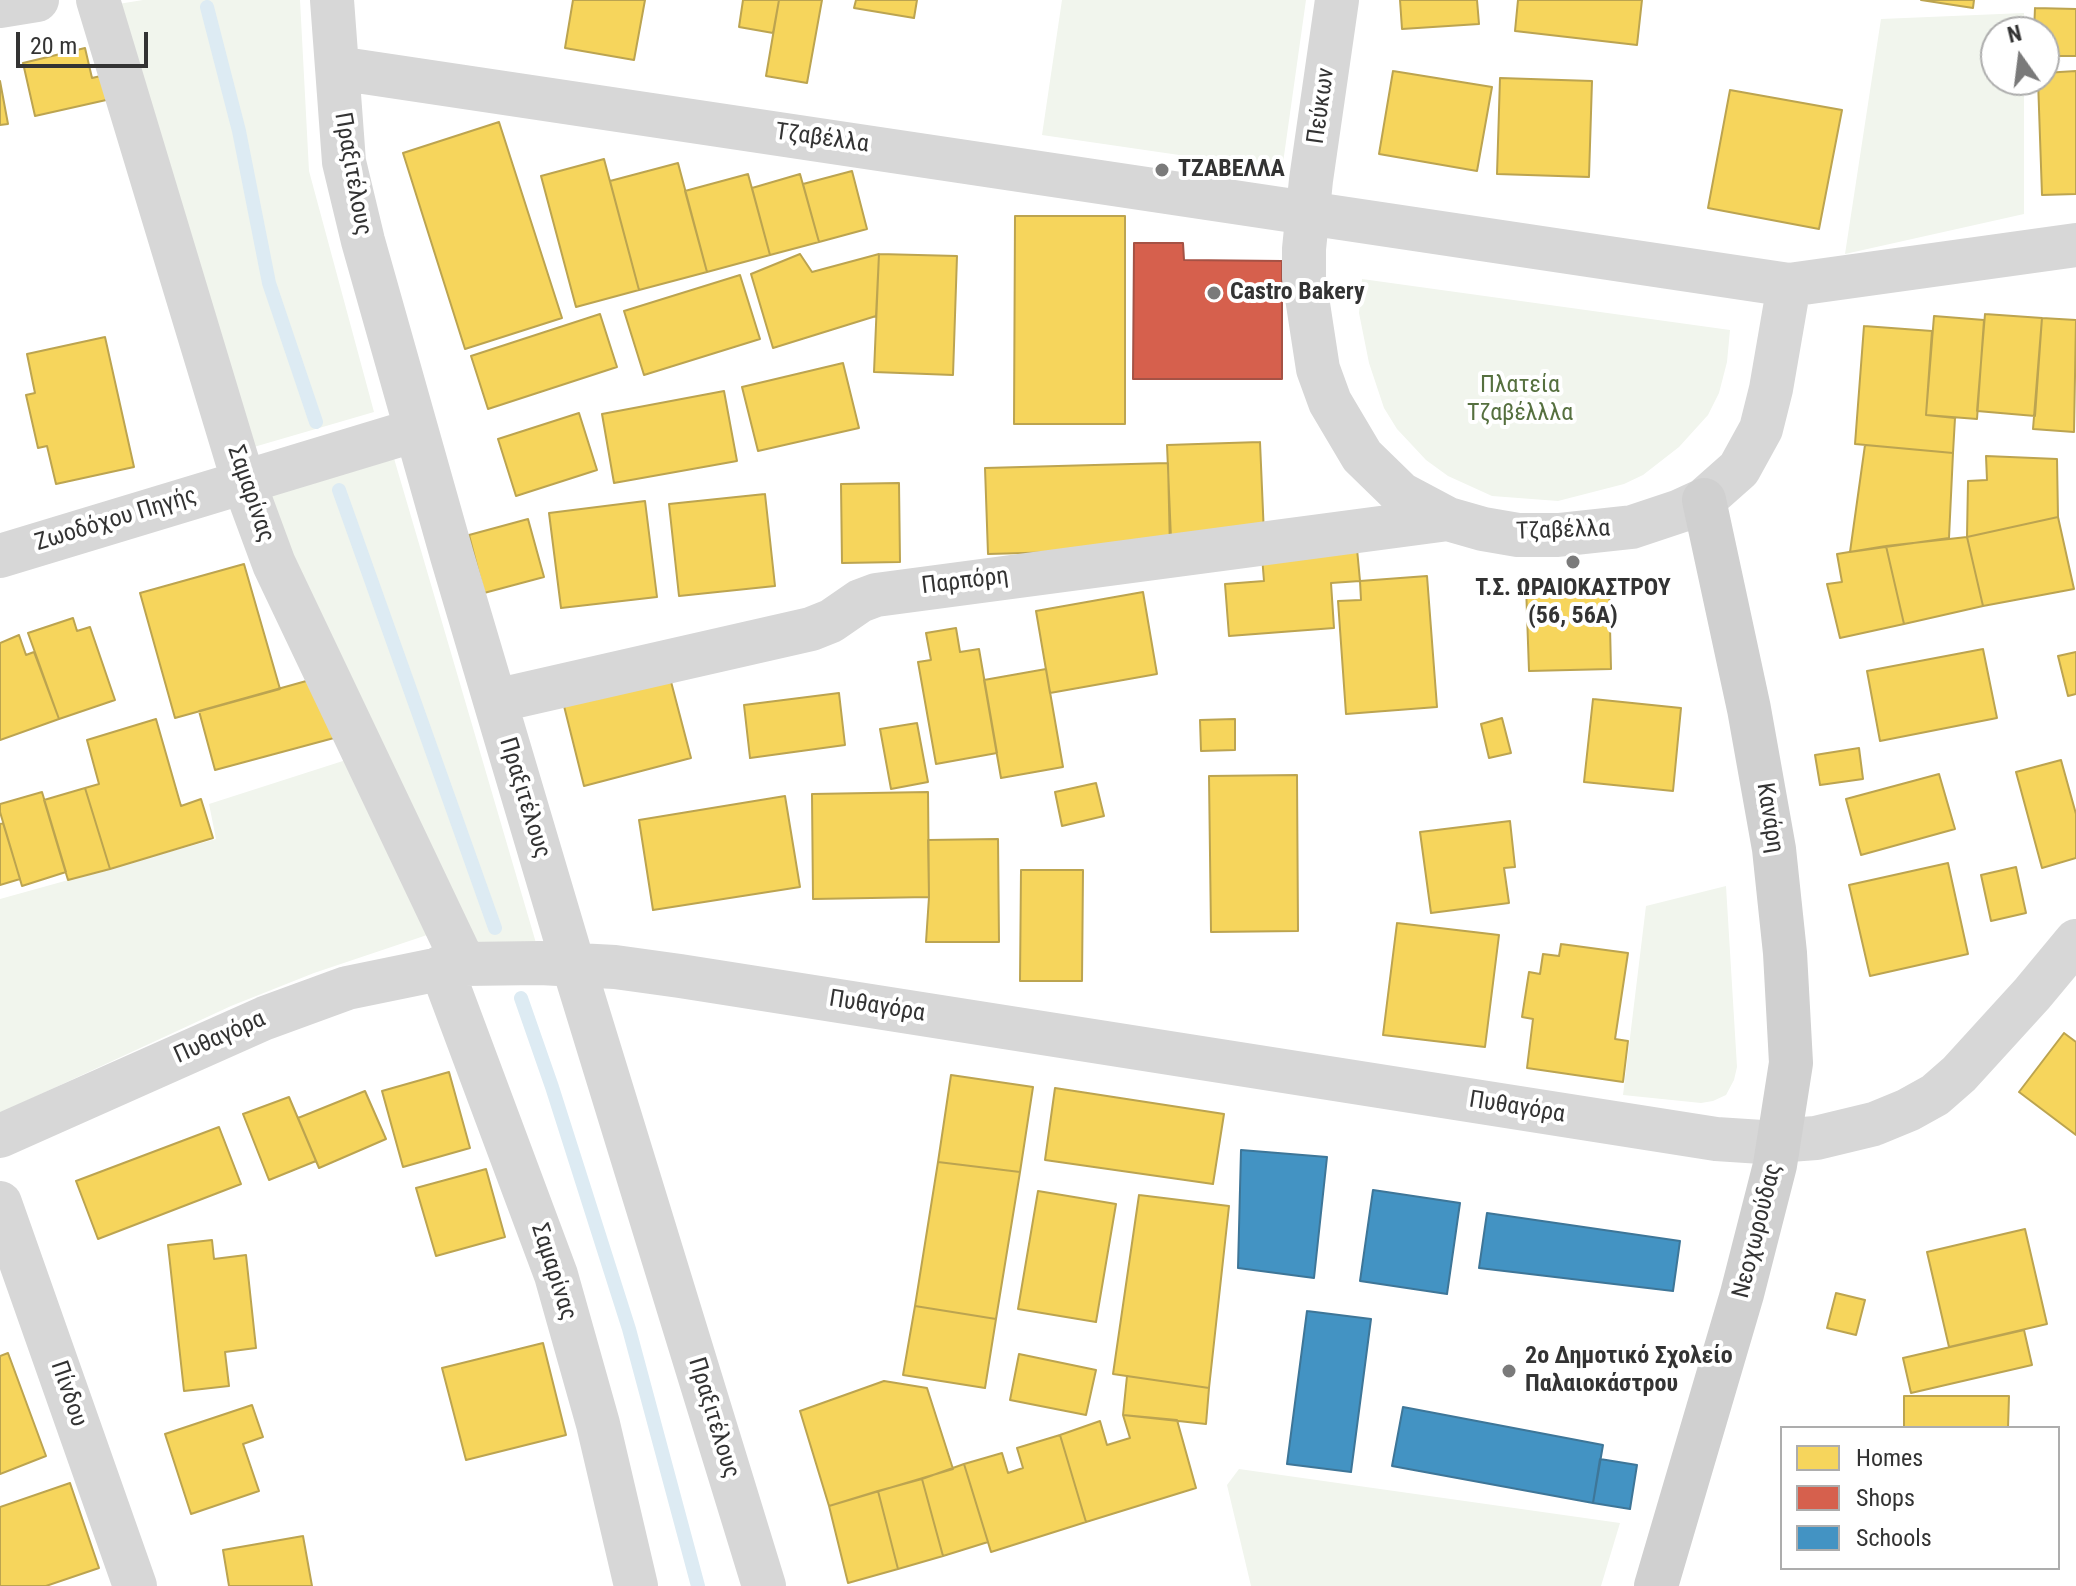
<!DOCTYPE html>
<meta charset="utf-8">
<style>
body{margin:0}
#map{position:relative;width:2076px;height:1586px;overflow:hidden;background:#fff;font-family:"Roboto Condensed",sans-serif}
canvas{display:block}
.legend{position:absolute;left:1780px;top:1426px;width:280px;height:144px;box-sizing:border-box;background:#fff;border:2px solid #adadad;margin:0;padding:10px 14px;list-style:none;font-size:24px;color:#333}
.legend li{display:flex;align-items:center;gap:16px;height:40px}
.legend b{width:40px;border:2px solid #adadad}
.north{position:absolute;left:1980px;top:16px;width:80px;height:80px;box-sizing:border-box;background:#fff;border:2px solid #adadad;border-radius:50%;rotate:346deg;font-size:22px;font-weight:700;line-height:32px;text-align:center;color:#333}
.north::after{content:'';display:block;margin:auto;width:28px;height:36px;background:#7a7a7a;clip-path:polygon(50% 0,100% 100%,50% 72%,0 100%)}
.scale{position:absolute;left:16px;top:32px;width:132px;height:36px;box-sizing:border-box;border:4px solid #333;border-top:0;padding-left:10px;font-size:24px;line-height:28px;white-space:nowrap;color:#333;-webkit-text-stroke:6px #fff;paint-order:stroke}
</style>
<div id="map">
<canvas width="2076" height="1586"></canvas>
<ul class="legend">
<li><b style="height:22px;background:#f6d55c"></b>Homes</li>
<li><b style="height:22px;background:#d6604d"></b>Shops</li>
<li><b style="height:22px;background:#4393c3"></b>Schools</li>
</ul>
<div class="north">N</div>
<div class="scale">20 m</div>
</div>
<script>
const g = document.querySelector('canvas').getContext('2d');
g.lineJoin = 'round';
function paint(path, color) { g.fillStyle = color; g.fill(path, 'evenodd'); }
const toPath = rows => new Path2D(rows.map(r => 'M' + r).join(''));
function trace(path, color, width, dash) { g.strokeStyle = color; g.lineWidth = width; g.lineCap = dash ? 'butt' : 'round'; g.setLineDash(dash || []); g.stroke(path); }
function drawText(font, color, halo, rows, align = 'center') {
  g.font = font + ' "Roboto Condensed",sans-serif'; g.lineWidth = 8; g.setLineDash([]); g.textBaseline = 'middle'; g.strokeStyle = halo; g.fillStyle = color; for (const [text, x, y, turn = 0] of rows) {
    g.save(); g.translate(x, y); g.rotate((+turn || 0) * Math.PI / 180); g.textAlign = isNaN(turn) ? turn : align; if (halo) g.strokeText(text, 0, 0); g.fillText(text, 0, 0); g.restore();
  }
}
const green = toPath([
 [143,0,300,0,309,171,374,412,247,449,112,5],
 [1062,0,1306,0,1282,170,1042,135],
 [2024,13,2024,32,1996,32,1996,80,2024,80,2024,214,1845,254,1881,19],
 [1362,279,1730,330,1727,362,1719,393,1708,415,1679,447,1643,475,1624,484,1558,501,1492,496,1448,476,1426,460,1397,429,1384,408,1369,363,1359,313],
 [393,455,536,943,475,947,261,496],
 [346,760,433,933,314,973,231,1006,0,1113,0,899,216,839,209,804],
 [1726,886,1737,1067,1734,1080,1726,1095,1713,1101,1701,1103,1623,1095,1646,906],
 [1239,1469,1620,1523,1601,1586,1251,1586,1227,1485]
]);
const homes = toPath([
 [573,0,645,0,634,60,565,48,573,0],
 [743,0,779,0,773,33,739,27,743,0],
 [779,0,822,0,807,83,766,76,779,0],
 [856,0,917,0,914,18,854,8,856,0],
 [1400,0,1477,0,1479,24,1402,29,1400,0],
 [1518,0,1642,0,1637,45,1515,31,1518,0],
 [1921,0,1974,0,1973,8,1921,0],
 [2035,8,2076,9,2076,56,2044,56,2044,32,2034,32,2035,8],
 [85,48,92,78,118,72,124,96,35,116,23,63,85,48],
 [1393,71,1492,87,1477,171,1379,154,1393,71],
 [2076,71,2076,194,2042,195,2038,80,2044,80,2044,73,2076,71],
 [1500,78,1592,81,1589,177,1497,174,1500,78],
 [0,81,8,124,0,125,0,81],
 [1730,90,1842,110,1819,229,1708,208,1730,90],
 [499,122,562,318,465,349,403,153,499,122],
 [604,159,639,290,576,307,541,176,604,159],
 [678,163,707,272,639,290,610,181,678,163],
 [852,171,867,229,819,242,803,184,852,171],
 [748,174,770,255,707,272,685,191,748,174],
 [800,174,819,242,770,255,752,188,800,174],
 [1015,216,1125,216,1125,424,1014,424,1015,216],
 [800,254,812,272,879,254,876,316,773,348,751,274,800,254],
 [879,254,957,256,953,375,874,372,879,254],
 [740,275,760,339,644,375,624,311,740,275],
 [600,314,617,367,488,409,471,356,600,314],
 [1985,314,2042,318,2035,416,1977,411,1985,314],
 [1934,316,1984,320,1977,419,1926,415,1934,316],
 [2042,318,2076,320,2074,432,2033,429,2042,318],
 [1864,326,1932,331,1926,415,1955,418,1953,453,1855,444,1864,326],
 [105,337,134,467,56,484,47,446,38,448,26,395,35,393,27,354,105,337],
 [843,363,859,428,758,451,742,387,843,363],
 [724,391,737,461,614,483,602,414,724,391],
 [579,413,597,470,516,496,498,439,579,413],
 [1260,442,1264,535,1171,539,1167,445,1260,442],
 [1865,445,1953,453,1949,538,1850,552,1865,445],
 [1986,456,2057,459,2058,517,1967,537,1968,481,1987,480,1986,456],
 [1168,463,1170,549,988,554,985,468,1168,463],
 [899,483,900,562,842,563,841,484,899,483],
 [765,494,775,586,679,596,669,504,765,494],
 [645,501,657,597,561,608,549,513,645,501],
 [2058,517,2074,589,1983,606,1967,537,2058,517],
 [528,519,544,577,484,593,469,535,528,519],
 [1967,537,1983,606,1904,624,1886,546,1967,537],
 [1886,546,1904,624,1840,638,1827,584,1842,582,1837,554,1886,546],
 [1357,549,1360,581,1331,583,1334,628,1229,636,1225,584,1264,581,1262,556,1357,549],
 [244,564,280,689,175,718,140,593,244,564],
 [1427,576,1437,707,1346,714,1338,601,1361,600,1360,581,1427,576],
 [1609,584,1611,669,1529,671,1526,586,1609,584],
 [1143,592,1157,674,1050,693,1036,611,1143,592],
 [73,618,77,631,90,627,115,700,59,719,28,633,73,618],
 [956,628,960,652,979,649,997,753,936,764,918,662,931,660,926,633,956,628],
 [19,635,26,655,34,652,59,719,0,740,0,643,19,635],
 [1983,649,1997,718,1880,741,1867,671,1983,649],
 [2076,652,2076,694,2068,696,2058,656,2076,652],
 [1046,669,1063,767,1001,778,984,680,1046,669],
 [669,674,691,758,584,786,563,702,669,674],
 [317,678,334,738,215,770,199,711,317,678],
 [839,693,845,745,750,758,744,705,839,693],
 [1593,699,1681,708,1673,791,1584,782,1593,699],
 [1502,718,1511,753,1489,758,1481,724,1502,718],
 [156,719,181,806,201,799,213,838,110,869,85,788,99,784,87,740,156,719],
 [1235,719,1235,750,1201,751,1200,720,1235,719],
 [917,723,928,782,891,789,880,729,917,723],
 [1859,748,1863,779,1820,785,1815,755,1859,748],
 [2061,760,2076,814,2076,858,2042,868,2016,772,2061,760],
 [1939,774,1955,829,1861,855,1846,799,1939,774],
 [1297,775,1298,931,1211,932,1209,776,1297,775],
 [1096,783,1104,816,1062,826,1055,792,1096,783],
 [85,788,110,869,68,880,44,800,85,788],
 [42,792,66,872,22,886,0,812,0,804,42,792],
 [928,792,929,897,813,899,812,794,928,792],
 [785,796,800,887,653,910,639,820,785,796],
 [1510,821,1515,867,1504,868,1509,903,1431,913,1420,832,1510,821],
 [3,823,20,879,0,885,0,824,3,823],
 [998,839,999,942,926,942,929,897,928,840,998,839],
 [1948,863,1968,954,1870,976,1849,885,1948,863],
 [2016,867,2026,913,1991,921,1981,875,2016,867],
 [1021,870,1083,870,1082,981,1020,981,1021,870],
 [1397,923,1499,935,1485,1047,1383,1035,1397,923],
 [1561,944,1628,953,1615,1039,1628,1041,1623,1082,1527,1068,1533,1019,1522,1017,1529,972,1540,974,1543,954,1559,956,1561,944],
 [2064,1033,2076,1042,2076,1135,2019,1092,2064,1033],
 [449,1072,470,1148,403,1167,382,1091,449,1072],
 [951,1075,1033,1087,1020,1172,938,1162,951,1075],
 [1055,1088,1224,1114,1213,1184,1045,1160,1055,1088],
 [365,1091,386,1139,319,1168,298,1118,365,1091],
 [289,1097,316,1161,269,1180,243,1114,289,1097],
 [219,1127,241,1184,98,1239,76,1181,219,1127],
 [938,1162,1020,1172,996,1319,915,1306,938,1162],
 [486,1169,505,1237,436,1256,416,1188,486,1169],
 [1038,1191,1116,1204,1096,1322,1018,1309,1038,1191],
 [1139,1195,1229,1206,1209,1388,1113,1374,1139,1195],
 [2025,1229,2047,1324,1949,1347,1927,1252,2025,1229],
 [212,1240,214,1259,246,1255,256,1348,225,1352,229,1386,184,1391,168,1245,212,1240],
 [1836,1293,1865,1300,1856,1335,1827,1328,1836,1293],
 [915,1306,996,1319,985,1388,903,1375,915,1306],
 [2024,1330,2032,1365,1911,1393,1903,1358,2024,1330],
 [543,1343,566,1435,466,1460,442,1368,543,1343],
 [8,1353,46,1456,0,1474,0,1356,8,1353],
 [1019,1354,1096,1370,1086,1415,1010,1400,1019,1354],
 [1127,1376,1209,1388,1206,1424,1123,1415,1127,1376],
 [884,1381,927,1388,953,1469,829,1506,800,1411,884,1381],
 [1904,1396,2009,1396,2008,1428,1904,1428,1904,1396],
 [252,1405,263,1437,243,1444,259,1491,191,1514,165,1434,252,1405],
 [1123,1415,1177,1420,1196,1488,1086,1522,1060,1435,1100,1421,1107,1445,1130,1438,1123,1415],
 [1060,1435,1086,1522,991,1552,964,1464,1002,1453,1008,1473,1023,1468,1017,1448,1060,1435],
 [964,1464,988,1542,943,1556,922,1479,964,1464],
 [922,1479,943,1556,898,1569,878,1491,922,1479],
 [70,1483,99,1568,46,1586,0,1586,0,1507,70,1483],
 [878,1491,898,1569,848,1583,829,1506,878,1491],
 [303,1536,312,1586,229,1586,223,1550,303,1536]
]);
const shops = toPath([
 [1134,243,1183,243,1184,260,1282,261,1282,379,1133,379,1134,243]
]);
const schools = toPath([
 [1241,1150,1327,1157,1314,1278,1238,1268,1241,1150],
 [1373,1190,1460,1203,1447,1294,1360,1281,1373,1190],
 [1487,1213,1680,1241,1673,1291,1479,1268,1487,1213],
 [1307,1311,1371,1319,1351,1472,1287,1464,1307,1311],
 [1403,1407,1603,1445,1593,1503,1392,1466,1403,1407],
 [1600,1459,1637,1465,1630,1509,1593,1503,1600,1459]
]);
const stream = toPath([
 [207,7,239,131,269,283,316,422],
 [339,490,495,928],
 [521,998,552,1087,629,1329,698,1586]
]);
const street = toPath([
 [98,0,243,480,274,564,464,964],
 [332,0,344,162,363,241,452,556,573,964,764,1586],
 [1337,0,1311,180,1304,249,1304,278,1318,369,1330,402,1362,456,1401,494,1448,519,1483,529,1518,535,1558,535,1632,527,1680,511,1704,500,1739,469,1761,429,1771,389,1789,285],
 [0,6,37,0],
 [337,68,1789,285,2076,245],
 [0,556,416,430],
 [495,701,811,629,831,621,860,601,876,595,1448,519],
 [441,967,556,1275,598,1424,636,1586],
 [0,1136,265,1018,347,988,464,964,540,963,615,967,680,976,1716,1139,1762,1142,1816,1138,1874,1124,1908,1110,1935,1095,1959,1074,2032,994,2076,941],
 [0,1203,135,1586]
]);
const secondary = toPath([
 [1656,1586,1742,1294,1775,1165,1791,1063,1785,953,1774,849,1749,709,1704,500]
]);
const markers = [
 [1162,170,8,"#7a7a7a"],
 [1214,293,8,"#7a7a7a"],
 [1573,562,8,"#7a7a7a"],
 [1509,1371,8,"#7a7a7a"]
];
const streetNames = [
 ["Πεύκων",1322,106,-82],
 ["Τζαβέλλα",822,139,8],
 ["Πραξιτέλους",352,174,80],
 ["Σαμαρίνας",250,494,71],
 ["Ζωοδόχου Πηγής",116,520,-17],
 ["Τζαβέλλα",1563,531,-2],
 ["Παρπόρη",965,582,-7],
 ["Πραξιτέλους",524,798,73],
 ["Κανάρη",1769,818,81],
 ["Πυθαγόρα",877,1007,9],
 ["Πυθαγόρα",220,1038,-24],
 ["Πυθαγόρα",1517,1108,9],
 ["Νεοχωρούδας",1758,1231,-76],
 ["Σαμαρίνας",553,1272,72],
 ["Πίνδου",68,1394,71],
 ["Πραξιτέλους",713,1418,73]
];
const poiNames = [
 ["ΤΖΑΒΕΛΛΑ",1178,170],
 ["Castro Bakery",1230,293],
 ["Τ.Σ. ΩΡΑΙΟΚΑΣΤΡΟΥ",1573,589,"center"],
 ["(56, 56Α)",1573,617,"center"],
 ["2ο Δημοτικό Σχολείο",1525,1357],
 ["Παλαιοκάστρου",1525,1385]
];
const parkNames = [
 ["Πλατεία",1520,386],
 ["Τζαβέλλλα",1520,414]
];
paint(green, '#f1f5ed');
paint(homes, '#f6d55c');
trace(homes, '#bca450', 2);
paint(shops, '#d6604d');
trace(shops, '#a55245', 2);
paint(schools, '#4393c3');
trace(schools, '#3e7698', 2);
trace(stream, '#ddebf3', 14);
trace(street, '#d7d7d7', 44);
trace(secondary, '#d0d0d0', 44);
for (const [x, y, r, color] of markers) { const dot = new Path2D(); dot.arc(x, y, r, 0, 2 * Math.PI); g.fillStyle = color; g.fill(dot); trace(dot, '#fff', 3); }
drawText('24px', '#333', '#fff', streetNames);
drawText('bold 24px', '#333', '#fff', poiNames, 'left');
drawText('24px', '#56703f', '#fff', parkNames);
</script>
